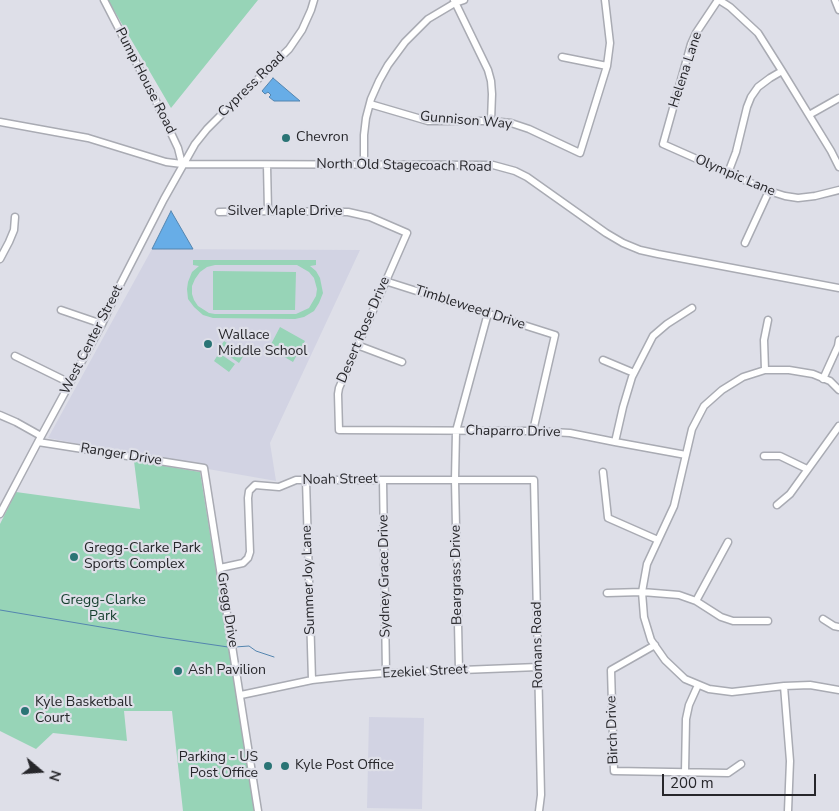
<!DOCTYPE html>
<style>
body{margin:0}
#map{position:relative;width:839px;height:811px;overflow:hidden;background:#dedfe8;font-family:"Nunito Sans",sans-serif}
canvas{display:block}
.north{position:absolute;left:15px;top:746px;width:50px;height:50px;-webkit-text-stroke:4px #dedfe8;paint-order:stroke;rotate:108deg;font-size:14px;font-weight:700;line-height:20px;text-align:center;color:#27272b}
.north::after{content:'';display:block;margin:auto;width:18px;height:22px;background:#27272b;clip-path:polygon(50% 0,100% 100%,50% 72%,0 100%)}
.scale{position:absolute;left:662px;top:774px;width:154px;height:22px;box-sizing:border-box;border:2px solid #27272b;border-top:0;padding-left:6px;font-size:15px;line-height:18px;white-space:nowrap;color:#27272b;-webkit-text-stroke:4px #dedfe8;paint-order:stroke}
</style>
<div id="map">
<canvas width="839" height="811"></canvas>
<div class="north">N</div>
<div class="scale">200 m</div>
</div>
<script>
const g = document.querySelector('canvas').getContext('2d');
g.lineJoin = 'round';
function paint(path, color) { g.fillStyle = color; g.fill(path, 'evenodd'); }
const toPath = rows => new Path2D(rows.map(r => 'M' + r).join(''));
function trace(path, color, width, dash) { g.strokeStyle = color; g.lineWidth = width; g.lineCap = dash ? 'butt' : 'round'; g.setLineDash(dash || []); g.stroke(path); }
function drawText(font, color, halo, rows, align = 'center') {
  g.font = font + ' "Nunito Sans",sans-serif'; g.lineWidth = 4.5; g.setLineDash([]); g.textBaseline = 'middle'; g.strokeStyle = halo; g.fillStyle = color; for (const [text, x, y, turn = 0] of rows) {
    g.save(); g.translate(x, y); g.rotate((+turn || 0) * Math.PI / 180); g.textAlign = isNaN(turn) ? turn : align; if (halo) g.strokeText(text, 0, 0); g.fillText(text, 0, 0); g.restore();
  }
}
const built = toPath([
 [152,249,360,250,270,443,276,481,208,469,48,438],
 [369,717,424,718,422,809,367,808]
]);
const green = toPath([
 [108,0,258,0,171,108],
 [193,260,316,260,316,265,310,266,316,271,320,278,323,293,319,303,314,311,304,317,295,319,213,318,203,315,194,307,188,299,187,289,188,282,192,272,199,266,193,265],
 [215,265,297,265,309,272,314,278,317,289,316,296,309,308,296,314,215,314,209,313,198,306,194,300,192,294,192,286,195,279,200,272,207,267],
 [213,271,296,272,295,310,213,310],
 [280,327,305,341,293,362,269,348],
 [224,341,244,355,239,363,219,349],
 [219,353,235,364,229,372,214,361],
 [134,461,200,472,255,811,183,811,172,711,124,711,127,741,53,733,36,749,0,731,0,524,16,492,140,509]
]);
const water = toPath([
 [273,78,300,101,274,101,269,97,271,95,268,92,265,94,262,91,273,78],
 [171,211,193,249,152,249,171,211]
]);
const stream = toPath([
 [0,610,160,637,228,647],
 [235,647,249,646,256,651,274,657]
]);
const minor = toPath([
 [104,0,155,99,178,148,182,164],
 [454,0,488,70,491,81,492,94,491,121],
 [718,0,696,33,691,44,663,144,769,191,785,196,798,198,815,196,839,190],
 [719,0,730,7,758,33,782,71,831,151,839,167],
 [835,0,839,10],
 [562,57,607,66],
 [370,104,428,121,491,121,511,123,529,129,580,153,607,66,610,43,605,0],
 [809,115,839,98],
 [0,122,88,138,166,162,182,164,493,165,515,171,527,177,606,233,623,243,640,250,658,254,839,288],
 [267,165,268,211],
 [364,165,364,135,366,118,371,99,379,81,388,65,405,42,428,19,455,3,464,0],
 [728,173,736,152,747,107,751,97,758,87,770,78,782,71],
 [219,212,268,211,348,212,370,217,407,233,339,388,338,394,339,430,533,431,570,433,615,442,686,455],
 [745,243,769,191],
 [0,259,9,242,14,230,15,217],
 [385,281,555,335,533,431],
 [61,310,102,324],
 [357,345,402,362],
 [15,356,70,383],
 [603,360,634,373],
 [765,370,764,340,768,320],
 [823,379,838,346,839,340],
 [839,390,830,381,813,374,789,370,765,370,743,377,722,390,704,406,692,429,674,506,647,564,642,592,644,617,651,640,665,660,685,679,709,689,732,692,784,686,810,685,839,690],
 [0,415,16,422,41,436],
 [38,442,204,468,258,811],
 [615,442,623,407,632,377,653,336,667,324,692,308],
 [764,456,780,456,807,469],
 [603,472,608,518,658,540],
 [306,480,312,680],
 [383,480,386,673],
 [777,505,790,494,839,426],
 [0,514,38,442,102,324,121,283,164,199,195,144,207,129,223,113,289,49,302,30,311,10,314,0],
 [220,568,243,563,248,558,250,552,248,498,249,491,255,485,279,487,296,480,534,480,541,795,539,811],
 [607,593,642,592,679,595,696,601,721,617,733,621,768,621],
 [696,601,728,542],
 [823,619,834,626,839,627],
 [655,645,611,670,614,771,728,773,741,764],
 [459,670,455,480,456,431,488,313],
 [784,686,790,761,788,811],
 [241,695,312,680,349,676,386,673,538,667],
 [685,772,686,719,689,705,698,685]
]);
const markers = [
 [286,138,5,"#2a7475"],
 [208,344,5,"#2a7475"],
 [74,557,5,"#2a7475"],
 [178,671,5,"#2a7475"],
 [25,711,5,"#2a7475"],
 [268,766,5,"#2a7475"],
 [285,766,5,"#2a7475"]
];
const streetNames = [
 ["Helena Lane",686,70,-72],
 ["Pump House Road",145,81,63],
 ["Cypress Road",252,85,-44],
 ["Gunnison Way",466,121,5],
 ["North Old Stagecoach Road",404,166,1],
 ["Olympic Lane",735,176,23],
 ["Silver Maple Drive",285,212],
 ["Timbleweed Drive",470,308,18],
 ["Desert Rose Drive",364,330,-67],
 ["West Center Street",92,340,-63],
 ["Chaparro Drive",513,432,1],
 ["Ranger Drive",121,455,9],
 ["Noah Street",340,480,-1],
 ["Beargrass Drive",457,575,-91],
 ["Sydney Grace Drive",385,576,-91],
 ["Summer Joy Lane",309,580,-92],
 ["Gregg Drive",227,610,81],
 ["Romans Road",538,645,-91],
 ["Ezekiel Street",425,672,-3],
 ["Birch Drive",613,730,-92]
];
const poiNames = [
 ["Chevron",296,138],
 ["Wallace",218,336],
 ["Middle School",218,352],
 ["Gregg-Clarke Park",84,549],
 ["Sports Complex",84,565],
 ["Ash Pavilion",188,671],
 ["Kyle Basketball",35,703],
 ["Court",35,719],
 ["Parking - US",258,758,"right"],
 ["Post Office",258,774,"right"],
 ["Kyle Post Office",295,766]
];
const parkNames = [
 ["Gregg-Clarke",103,601],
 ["Park",103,617]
];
paint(built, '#d2d3e3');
paint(green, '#97d4b7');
paint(water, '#67ade7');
trace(water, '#5485af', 1);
trace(stream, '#5485af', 1);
trace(minor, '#a9abb3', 9);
trace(minor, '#fff', 6);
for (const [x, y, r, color] of markers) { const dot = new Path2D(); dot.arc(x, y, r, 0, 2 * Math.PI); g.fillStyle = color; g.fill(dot); trace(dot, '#dedfe8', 2); }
drawText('14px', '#27272b', '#dedfe8', streetNames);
drawText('14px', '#27272b', '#dedfe8', poiNames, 'left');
drawText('14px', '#153f2e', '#dedfe8', parkNames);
</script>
